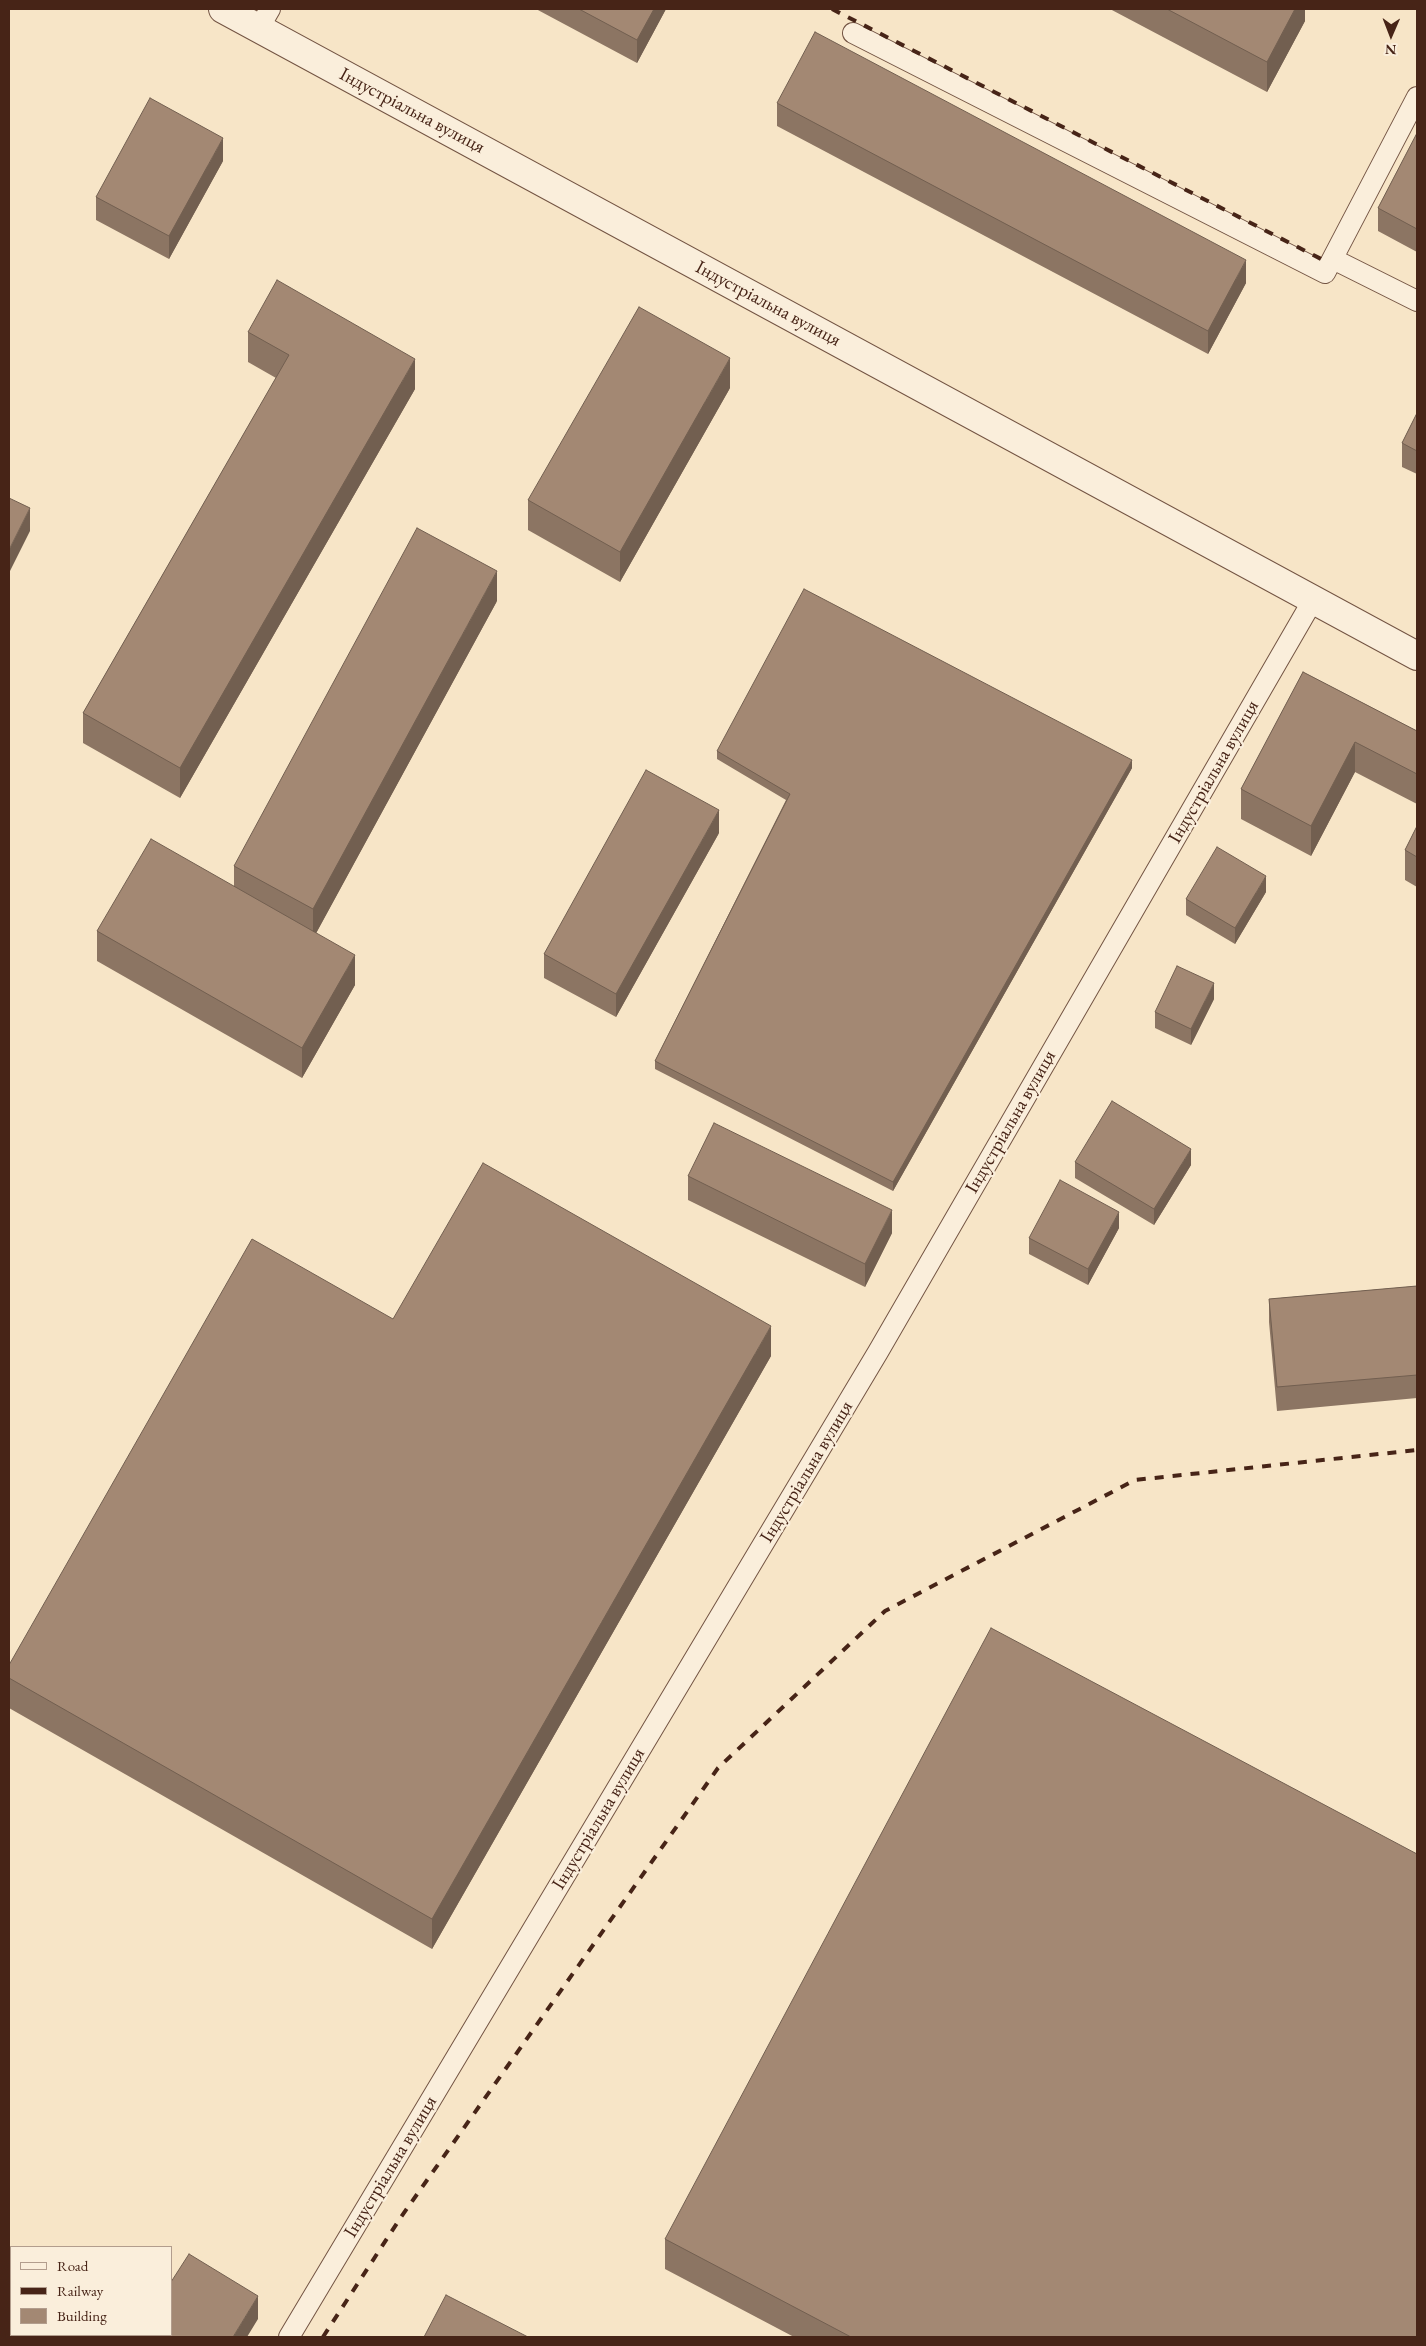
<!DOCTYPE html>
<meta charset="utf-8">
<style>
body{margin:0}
#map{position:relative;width:1426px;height:2346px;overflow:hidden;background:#f7e5c7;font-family:"EB Garamond",serif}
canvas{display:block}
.frame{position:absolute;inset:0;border:10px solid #472417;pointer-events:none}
.legend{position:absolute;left:10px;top:2246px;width:162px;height:90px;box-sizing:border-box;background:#faeedb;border:1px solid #b29d8d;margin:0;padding:6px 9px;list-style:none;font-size:15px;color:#472417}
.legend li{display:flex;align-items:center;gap:10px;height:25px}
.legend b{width:25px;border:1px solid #b29d8d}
.north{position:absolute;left:1366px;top:10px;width:50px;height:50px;-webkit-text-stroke:4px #faeedb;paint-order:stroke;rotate:181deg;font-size:14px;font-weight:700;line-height:20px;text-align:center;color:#472417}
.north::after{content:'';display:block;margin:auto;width:18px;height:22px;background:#472417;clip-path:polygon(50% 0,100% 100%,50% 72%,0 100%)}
</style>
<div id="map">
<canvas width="1426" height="2346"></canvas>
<div class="frame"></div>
<ul class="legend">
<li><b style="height:6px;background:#faeedb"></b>Road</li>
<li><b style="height:6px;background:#472417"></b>Railway</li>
<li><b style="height:14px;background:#a38873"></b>Building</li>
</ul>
<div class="north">N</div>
</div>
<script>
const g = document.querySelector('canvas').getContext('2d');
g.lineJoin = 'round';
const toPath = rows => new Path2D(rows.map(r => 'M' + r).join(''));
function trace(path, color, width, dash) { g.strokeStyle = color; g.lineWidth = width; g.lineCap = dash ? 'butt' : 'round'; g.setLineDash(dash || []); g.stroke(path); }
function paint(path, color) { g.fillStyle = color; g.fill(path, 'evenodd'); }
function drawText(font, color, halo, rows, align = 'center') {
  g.font = font + ' "EB Garamond",serif'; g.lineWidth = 4.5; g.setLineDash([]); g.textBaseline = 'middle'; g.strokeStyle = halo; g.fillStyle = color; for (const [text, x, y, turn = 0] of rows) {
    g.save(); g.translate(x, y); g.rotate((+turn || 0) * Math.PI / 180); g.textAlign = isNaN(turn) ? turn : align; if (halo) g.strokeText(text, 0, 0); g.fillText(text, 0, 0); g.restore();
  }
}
const service = toPath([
 [259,28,270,9],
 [853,33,1325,273,1417,97],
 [1333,259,1417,301],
 [289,2337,878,1352,1313,600]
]);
const minor = toPath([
 [223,9,1417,656]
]);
const rail = toPath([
 [832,9,1327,262],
 [323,2337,401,2217,718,1768,885,1611,1135,1480,1417,1450]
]);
const wall = toPath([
 [536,9,666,9,637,63],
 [1110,9,1305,9,1305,21,1267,92],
 [777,103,1246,283,1208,354,777,126],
 [1417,133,1417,252,1378,231,1378,208],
 [223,161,169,259,96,220,96,197],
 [248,332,415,389,180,798,83,743,83,713,276,378,248,362],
 [730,388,620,582,528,530,528,500],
 [1417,413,1417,474,1402,467,1402,443],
 [497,601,316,933,355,985,302,1078,97,961,97,931,234,886,234,866],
 [1303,672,1417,731,1417,804,1355,772,1311,856,1241,819,1241,789],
 [717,751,1132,768,893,1191,655,1069,655,1061,786,800,717,759],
 [1417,826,1417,887,1405,880,1405,850],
 [719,833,616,1017,544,978,544,954],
 [1266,892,1235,944,1186,915,1186,899],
 [1214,999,1191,1045,1155,1028,1155,1012],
 [1075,1162,1191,1165,1154,1225,1075,1178],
 [688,1176,892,1233,865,1287,688,1200],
 [1119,1228,1088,1285,1029,1254,1029,1238],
 [1417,1286,1417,1398,1277,1411,1269,1322,1269,1299],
 [393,1319,771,1356,432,1949,9,1708,9,1665],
 [665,2239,1417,2337,794,2337,665,2269]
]);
const shadedWall = toPath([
 [654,9,666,9,637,63,637,40],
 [1295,9,1305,9,1305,21,1267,92,1267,62],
 [223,138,223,161,169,259,169,236],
 [1246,260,1246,283,1208,354,1208,331],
 [730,358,730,388,620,582,620,552],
 [415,359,415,389,180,798,180,768],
 [30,508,30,531,9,573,9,550],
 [497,571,497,601,313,939,313,909],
 [1355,742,1355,772,1311,856,1311,826],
 [1132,760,1132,768,893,1191,893,1182],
 [719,810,719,833,616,1017,616,994],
 [1266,876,1266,892,1235,944,1235,928],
 [355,955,355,985,302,1078,302,1048],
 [1214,983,1214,999,1191,1045,1191,1029],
 [1191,1149,1191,1165,1154,1225,1154,1209],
 [892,1210,892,1233,865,1287,865,1264],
 [1119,1212,1119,1228,1088,1285,1088,1269],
 [771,1326,771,1356,432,1949,432,1919],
 [258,2296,258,2319,247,2337,233,2337]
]);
const building = toPath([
 [579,9,654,9,637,40,579,9],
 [1167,9,1295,9,1267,62,1167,9],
 [815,32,1246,260,1208,331,777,103,815,32],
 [150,98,223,138,169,236,96,197,150,98],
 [1417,133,1417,229,1378,208,1417,133],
 [277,280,415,359,180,768,83,713,289,355,248,332,277,280],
 [639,307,730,358,620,552,528,500,639,307],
 [1417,413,1417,451,1402,443,1417,413],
 [9,498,30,508,9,550,9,498],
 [417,528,497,571,313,909,234,866,417,528],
 [804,589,1132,760,893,1182,655,1061,790,794,717,751,804,589],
 [1303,672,1417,731,1417,774,1355,742,1311,826,1241,789,1303,672],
 [646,770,719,810,616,994,544,954,646,770],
 [1417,826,1417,857,1405,850,1417,826],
 [151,839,355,955,302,1048,97,931,151,839],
 [1217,847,1266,876,1235,928,1186,899,1217,847],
 [1177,966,1214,983,1191,1029,1155,1012,1177,966],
 [1112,1101,1191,1149,1154,1209,1075,1162,1112,1101],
 [714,1123,892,1210,865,1264,688,1176,714,1123],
 [483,1163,771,1326,432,1919,9,1678,9,1665,252,1239,393,1319,483,1163],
 [1060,1180,1119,1212,1088,1269,1029,1238,1060,1180],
 [1417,1286,1417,1375,1277,1387,1269,1299,1417,1286],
 [991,1628,1417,1854,1417,2337,851,2337,665,2239,991,1628],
 [189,2254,258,2296,233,2337,138,2337,139,2335,171,2335,171,2282,189,2254],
 [446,2295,528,2337,424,2337,446,2295]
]);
const streetNames = [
 ["Індустріальна вулиця",412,111,28],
 ["Індустріальна вулиця",768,304,28],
 ["Індустріальна вулиця",1214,772,-60],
 ["Індустріальна вулиця",1011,1122,-60],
 ["Індустріальна вулиця",807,1472,-59],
 ["Індустріальна вулиця",599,1819,-59],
 ["Індустріальна вулиця",391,2167,-59]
];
trace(service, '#735443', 22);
trace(minor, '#735443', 30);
trace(service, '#faeedb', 20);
trace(minor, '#faeedb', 28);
trace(rail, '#472417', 4, [9, 9]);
paint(wall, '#8c7563');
paint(shadedWall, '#725f50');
paint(building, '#a38873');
trace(building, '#725f50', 1);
drawText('19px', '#472417', '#faeedb', streetNames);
</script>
